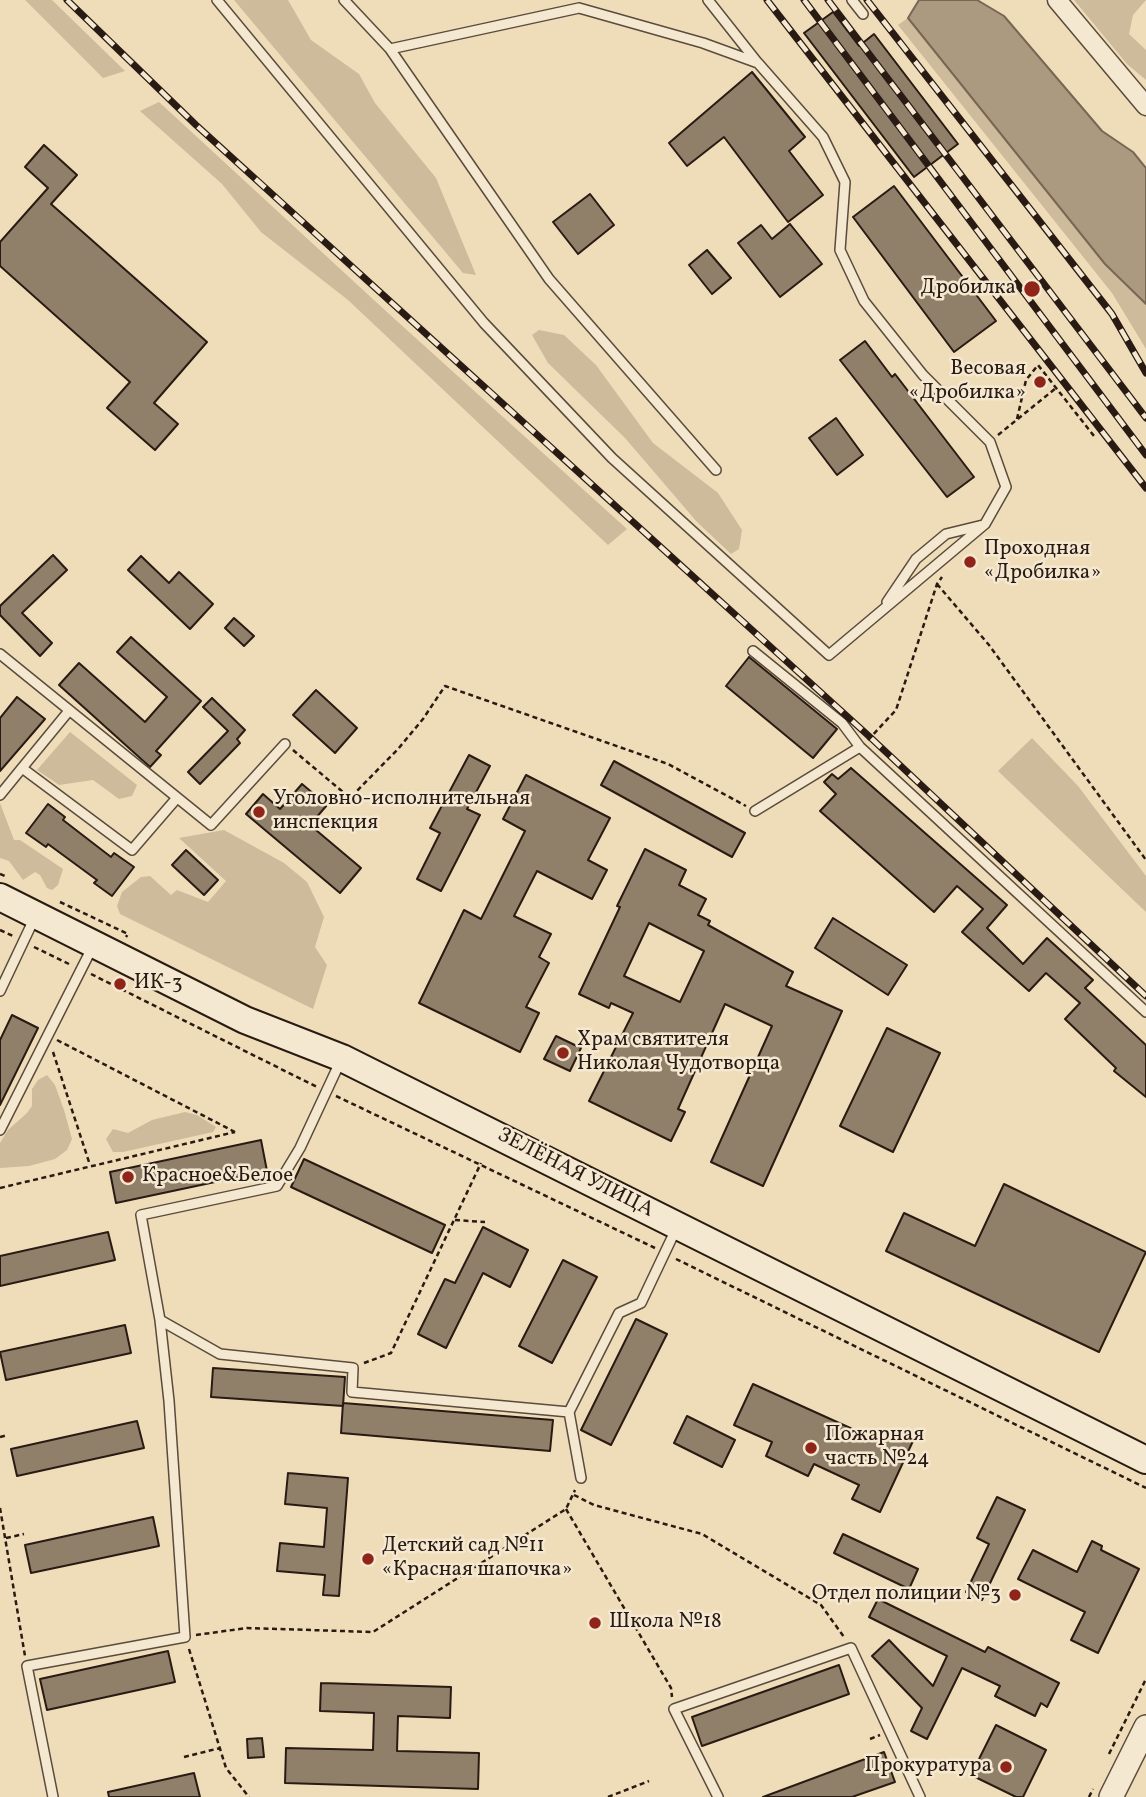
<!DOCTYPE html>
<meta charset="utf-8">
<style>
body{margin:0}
canvas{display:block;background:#efdcb8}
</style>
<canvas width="1146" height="1797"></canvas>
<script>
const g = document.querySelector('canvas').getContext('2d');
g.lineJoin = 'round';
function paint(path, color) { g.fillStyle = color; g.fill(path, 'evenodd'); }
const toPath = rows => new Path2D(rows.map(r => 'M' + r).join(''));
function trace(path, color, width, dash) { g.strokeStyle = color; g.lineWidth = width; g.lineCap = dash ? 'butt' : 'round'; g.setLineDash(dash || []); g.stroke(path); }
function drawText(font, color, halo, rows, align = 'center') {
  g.font = font + ' Vollkorn,serif'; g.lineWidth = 5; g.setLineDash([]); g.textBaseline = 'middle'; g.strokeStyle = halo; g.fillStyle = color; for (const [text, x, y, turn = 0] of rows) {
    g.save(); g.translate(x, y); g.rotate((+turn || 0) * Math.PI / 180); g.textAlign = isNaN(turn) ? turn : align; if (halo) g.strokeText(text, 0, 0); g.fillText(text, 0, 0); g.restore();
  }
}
const green = toPath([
 [25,0,52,0,125,71,103,78],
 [234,0,288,0,311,40,359,74,375,103,436,178,476,275,463,273],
 [1074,0,1146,0,1133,15,1129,34,1146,50,1146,80,1127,64],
 [908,18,1105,264,1146,304,1146,349,1112,293,898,25],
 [159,102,388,313,627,529,608,545,348,300,261,232,222,184,140,111],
 [539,330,564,335,596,365,653,443,718,493,742,530,739,549,731,554,697,522,625,438,548,363,532,335],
 [70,732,137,785,132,796,119,799,93,780,59,785,37,770],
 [1032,738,1078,786,1146,876,1146,912,998,771],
 [0,803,14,840,20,840,63,869,58,885,52,890,47,888,40,875,35,872,23,880,9,861,0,858],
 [224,830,284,863,307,882,324,917,315,947,327,965,313,1009,120,914,117,906,122,892,141,877,150,876,171,895,177,890,208,902,226,881,179,838],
 [47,1075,55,1085,64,1110,72,1139,67,1150,55,1159,29,1166,0,1168,0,1143,8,1130,27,1113,32,1106,32,1089,38,1080],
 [185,1112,197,1115,216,1127,213,1132,123,1152,113,1152,106,1139,113,1129,128,1133,152,1120]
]);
const water = toPath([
 [919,0,977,0,1004,16,1102,131,1133,152,1146,168,1146,304,1105,264,908,18,919,0]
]);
const building = toPath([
 [833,12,859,46,874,34,958,144,914,177,804,33,833,12],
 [752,72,805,137,789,151,823,195,788,222,724,137,687,166,669,143,752,72],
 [44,145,77,175,51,204,207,342,154,403,178,424,155,450,107,408,130,382,0,266,0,242,48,188,25,167,44,145],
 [894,186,996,321,954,352,853,217,894,186],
 [590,194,614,225,578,254,553,222,590,194],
 [790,224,822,264,780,297,738,243,761,225,772,239,790,224],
 [707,250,731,278,712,294,689,265,707,250],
 [865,341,892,377,895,374,974,477,947,497,840,360,865,341],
 [836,418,863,455,837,475,809,438,836,418],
 [53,555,67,570,22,613,52,643,40,656,0,615,0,606,53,555],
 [141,556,169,583,179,572,213,604,190,629,128,570,141,556],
 [234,618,254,636,244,646,225,628,234,618],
 [131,637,201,701,156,751,161,755,150,767,59,685,79,663,145,722,167,697,117,652,131,637],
 [749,657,837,729,813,758,726,686,749,657],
 [316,690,357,728,335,753,293,715,316,690],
 [17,697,45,719,0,771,0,718,17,697],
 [212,698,245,730,237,739,240,743,200,784,188,772,228,731,203,707,212,698],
 [469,755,490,766,467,809,480,815,441,891,417,879,440,833,430,828,469,755],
 [614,761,745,833,732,857,601,785,614,761],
 [851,768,1007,905,987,928,1023,964,1047,938,1093,980,1085,988,1146,1045,1146,1097,1114,1071,1116,1068,1065,1019,1080,1003,1046,973,1029,991,962,932,983,909,957,886,934,912,820,811,836,794,824,782,832,774,838,779,851,768],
 [526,775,610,818,588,860,607,870,592,899,537,871,514,916,551,934,539,957,549,963,526,1007,539,1013,520,1052,419,1003,464,910,481,919,525,831,503,819,526,775],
 [302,784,327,805,310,825,361,868,340,893,246,814,263,794,280,809,302,784],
 [48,804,65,817,63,820,111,857,114,853,134,867,112,896,94,883,97,880,48,844,46,847,26,833,48,804],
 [645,849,686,870,679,885,706,899,698,915,710,921,708,925,793,972,786,986,842,1011,763,1186,711,1162,772,1026,725,1004,678,1109,685,1112,671,1141,589,1101,633,1013,611,1003,609,1008,579,994,620,907,617,906,645,849],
 [649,923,704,951,680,1002,624,976,649,923],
 [186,850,218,880,204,895,172,865,186,850],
 [833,918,907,965,888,995,815,948,833,918],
 [12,1015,38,1028,0,1105,0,1040,12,1015],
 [887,1028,940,1053,893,1152,840,1126,887,1028],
 [556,1036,581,1048,570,1071,544,1059,556,1036],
 [261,1140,267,1171,116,1203,110,1172,261,1140],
 [304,1159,445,1225,432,1253,291,1187,304,1159],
 [1004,1184,1146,1252,1099,1352,886,1251,904,1213,975,1246,1004,1184],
 [483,1227,528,1250,510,1287,483,1273,446,1348,418,1334,445,1279,455,1283,483,1227],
 [108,1232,115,1260,0,1286,0,1256,108,1232],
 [563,1260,597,1277,552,1363,519,1346,563,1260],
 [636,1319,667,1334,611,1445,581,1430,636,1319],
 [125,1325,131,1353,6,1380,0,1352,125,1325],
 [213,1368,345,1377,343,1406,211,1397,213,1368],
 [753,1384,879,1441,882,1434,889,1437,891,1431,913,1441,880,1512,852,1499,859,1485,814,1464,808,1476,766,1456,772,1442,734,1425,753,1384],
 [343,1403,553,1420,550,1451,341,1433,343,1403],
 [687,1416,735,1440,722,1467,674,1443,687,1416],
 [137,1421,144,1448,17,1476,11,1449,137,1421],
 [288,1473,348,1478,339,1596,323,1595,325,1575,277,1571,280,1543,324,1547,327,1508,285,1504,288,1473],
 [997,1497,1025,1510,982,1600,966,1592,989,1544,977,1538,997,1497],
 [153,1517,159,1546,31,1573,25,1545,153,1517],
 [843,1534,918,1569,909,1589,834,1553,843,1534],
 [1092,1541,1102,1546,1101,1550,1139,1569,1098,1653,1071,1640,1085,1612,1018,1579,1033,1550,1077,1572,1092,1541],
 [878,1599,985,1652,988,1647,1059,1683,1047,1707,1041,1703,1035,1716,995,1696,1000,1686,962,1668,927,1739,911,1731,922,1708,872,1656,889,1640,933,1686,947,1656,869,1617,878,1599],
 [168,1651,175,1682,47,1710,40,1679,168,1651],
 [839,1665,849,1694,702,1746,692,1717,839,1665],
 [321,1683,451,1687,450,1718,398,1716,397,1751,479,1753,478,1789,285,1783,286,1748,373,1750,374,1713,320,1711,321,1683],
 [996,1725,1046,1750,1023,1797,1016,1797,971,1775,996,1725],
 [262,1738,264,1757,248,1758,247,1739,262,1738],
 [884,1752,895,1782,852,1797,763,1797,884,1752],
 [194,1773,200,1797,109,1797,108,1792,194,1773]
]);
const path = toPath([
 [1017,419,1026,380,1038,365,1094,436],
 [998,435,1056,388],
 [937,584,989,645,1146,860],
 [868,740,896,710,937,584,942,577],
 [293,750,350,798,398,749,423,719,445,686,668,764,746,806],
 [0,874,7,877],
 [60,902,128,934,126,937],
 [0,930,13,936],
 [34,947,69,964],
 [91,974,317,1087],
 [57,1040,235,1132],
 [53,1052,90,1165],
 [336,1096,655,1248],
 [0,1188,235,1132],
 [455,1220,485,1222],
 [676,1259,1146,1488],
 [364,1363,391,1353,481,1163],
 [0,1437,8,1435],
 [574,1495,594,1505,702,1534,821,1605,844,1637],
 [0,1508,25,1656],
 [566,1509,671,1688,672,1697],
 [6,1538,24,1534],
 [196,1635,247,1628,373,1632,566,1509,575,1490],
 [189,1649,226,1768,249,1797],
 [870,1739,880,1735],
 [1109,1754,1146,1679],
 [184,1757,220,1748],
 [608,1797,649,1781],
 [1089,1797,1093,1789]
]);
const service = toPath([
 [217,0,484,323,612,458,829,655,985,524,1006,487,990,442,923,375,864,301,840,250,845,182,823,137,758,63,703,43,579,8,390,49],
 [344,0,390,49,549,279,716,470],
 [708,0,757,62],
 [852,0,863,14],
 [887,602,916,559,946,534,983,525],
 [753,651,842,723,860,747,1146,1012],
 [0,654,211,825,285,744],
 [68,712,22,768,132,850,176,799],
 [0,795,22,768],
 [755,811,860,747],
 [0,991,35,917],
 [0,1130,92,948],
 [160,1320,220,1354,353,1368,352,1392,569,1412,619,1313,641,1303,677,1227],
 [569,1412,581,1478],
 [53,1797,27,1666,185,1637,169,1401,160,1320,141,1215,277,1186,300,1148,341,1060],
 [718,1797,674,1709,851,1648,920,1797]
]);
const minor = toPath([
 [1057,0,1146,106]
]);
const tertiary = toPath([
 [1111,1797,1146,1727]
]);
const secondary = toPath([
 [0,897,245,1020,342,1058,1146,1460]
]);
const rail = toPath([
 [67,0,196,125,871,738,1146,996],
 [767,0,1146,488],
 [804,0,1146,455],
 [828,0,1146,418],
 [867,0,1112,314,1146,373]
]);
const markers = [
 [1032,289,9,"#8f2418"],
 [1040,382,7,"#8f2418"],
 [970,562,7,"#8f2418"],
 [259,812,7,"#8f2418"],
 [120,984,7,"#8f2418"],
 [563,1053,7,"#8f2418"],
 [128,1177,7,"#8f2418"],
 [811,1448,7,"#8f2418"],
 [368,1559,7,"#8f2418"],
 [1015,1595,7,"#8f2418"],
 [595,1623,7,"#8f2418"],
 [1006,1767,7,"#8f2418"]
];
const poiNames = [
 ["Дробилка",1016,289,"right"],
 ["Весовая",1026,370,"right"],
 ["«Дробилка»",1026,394,"right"],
 ["Проходная",984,550],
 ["«Дробилка»",984,574],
 ["Уголовно-исполнительная",273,800],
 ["инспекция",273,824],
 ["ИК-3",134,984],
 ["Храм святителя",577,1041],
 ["Николая Чудотворца",577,1065],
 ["Красное&Белое",142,1177],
 ["Пожарная",825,1436],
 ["часть №24",825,1460],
 ["Детский сад №11",382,1547],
 ["«Красная шапочка»",382,1571],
 ["Отдел полиции №3",1001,1595,"right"],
 ["Школа №18",609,1623],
 ["Прокуратура",992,1767,"right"]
];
const streetNames = [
 ["ЗЕЛЁНАЯ УЛИЦА",575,1174,27]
];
paint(green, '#cdbb9c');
paint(water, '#ac9a80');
trace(water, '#786754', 2);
paint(building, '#907f69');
trace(building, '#291b13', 2);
trace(service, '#5a4b3c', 12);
trace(minor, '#5a4b3c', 21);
trace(tertiary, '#5a4b3c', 26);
trace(secondary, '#291b13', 30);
trace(path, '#291b13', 2.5, [5, 3.5]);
trace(service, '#f5e8d1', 9);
trace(minor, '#f5e8d1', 18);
trace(tertiary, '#f5e8d1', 23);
trace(secondary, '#f5e8d1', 26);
trace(rail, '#291b13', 7);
trace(rail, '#f5e8d1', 4.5, [13]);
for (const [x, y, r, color] of markers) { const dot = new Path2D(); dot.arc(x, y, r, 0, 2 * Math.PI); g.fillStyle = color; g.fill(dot); trace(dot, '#f5e8d1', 2.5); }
drawText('21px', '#291b13', '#f5e8d1', poiNames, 'left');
drawText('21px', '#291b13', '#f5e8d1', streetNames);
</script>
